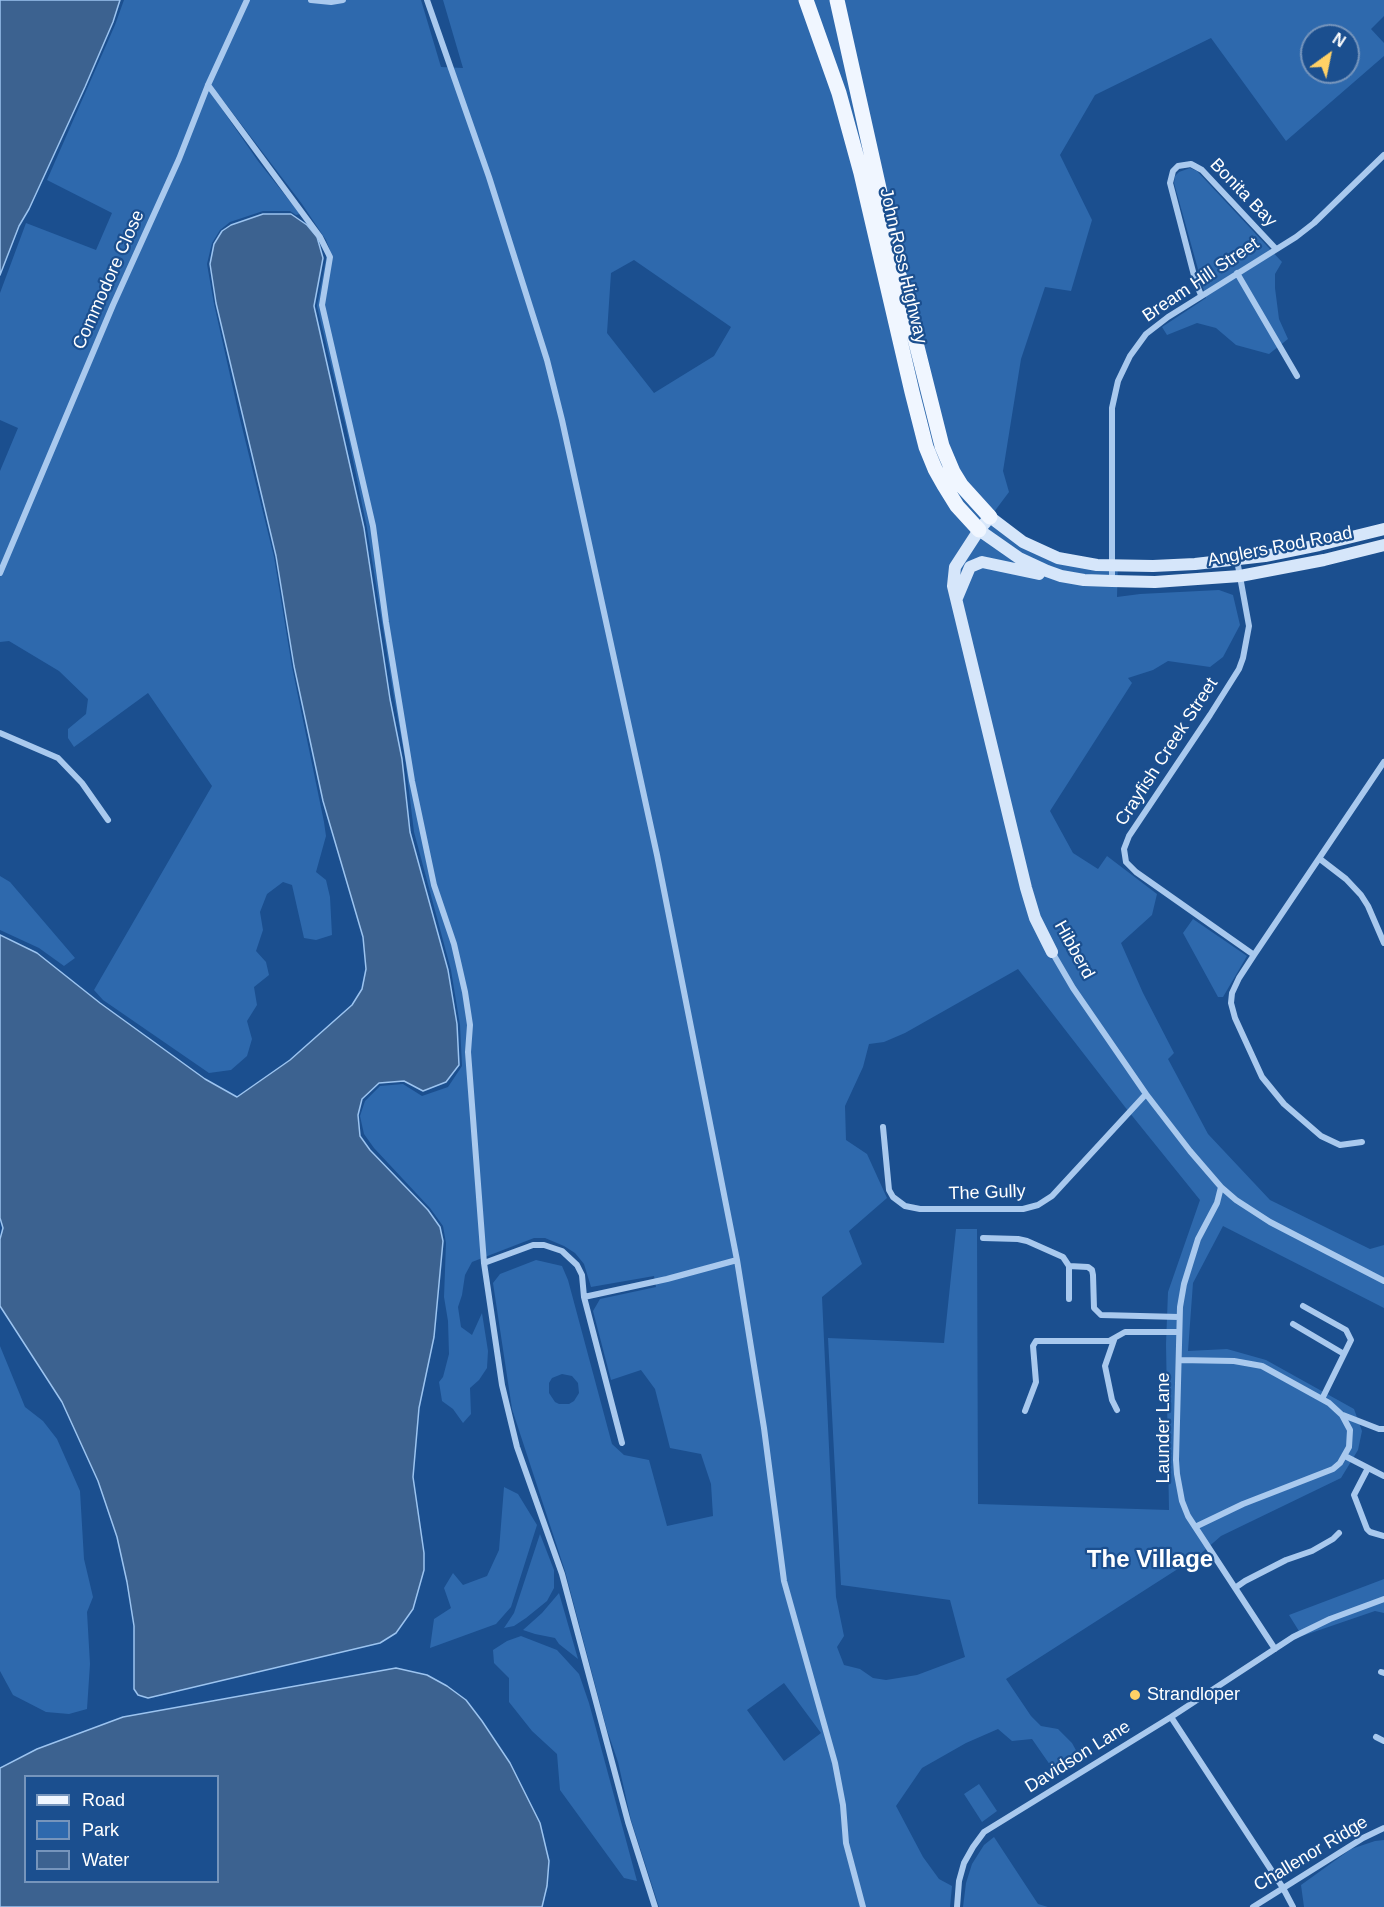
<!DOCTYPE html>
<style>
body{margin:0}
#map{position:relative;width:1384px;height:1907px;overflow:hidden;background:#1b4f8f;font-family:Helvetica,sans-serif}
canvas{display:block}
.legend{position:absolute;left:24px;top:1775px;width:195px;height:108px;box-sizing:border-box;background:#1b4f8f;border:2px solid #7695bc;margin:0;padding:8px 10px;list-style:none;font-size:18px;color:#fff}
.legend li{display:flex;align-items:center;gap:12px;height:30px}
.legend b{width:30px;border:2px solid #7695bc}
.north{position:absolute;left:1300px;top:24px;width:60px;height:60px;box-sizing:border-box;background:#1b4f8f;border:2px solid #7695bc;border-radius:50%;rotate:33deg;font-size:16px;font-weight:700;line-height:24px;text-align:center;color:#fff}
.north::after{content:'';display:block;margin:auto;width:21px;height:27px;background:#ffd166;clip-path:polygon(50% 0,100% 100%,50% 72%,0 100%)}
</style>
<div id="map">
<canvas width="1384" height="1907"></canvas>
<ul class="legend">
<li><b style="height:8px;background:#f0f6ff"></b>Road</li>
<li><b style="height:16px;background:#2e69ad"></b>Park</li>
<li><b style="height:16px;background:#3c6290"></b>Water</li>
</ul>
<div class="north">N</div>
</div>
<script>
const g = document.querySelector('canvas').getContext('2d');
g.lineJoin = 'round';
function paint(path, color) { g.fillStyle = color; g.fill(path, 'evenodd'); }
const toPath = rows => new Path2D(rows.map(r => 'M' + r).join(''));
function trace(path, color, width, dash) { g.strokeStyle = color; g.lineWidth = width; g.lineCap = dash ? 'butt' : 'round'; g.setLineDash(dash || []); g.stroke(path); }
function drawText(font, color, halo, rows, align = 'center') {
  g.font = font + ' Helvetica,sans-serif'; g.lineWidth = 4.5; g.setLineDash([]); g.textBaseline = 'middle'; g.strokeStyle = halo; g.fillStyle = color; for (const [text, x, y, turn = 0] of rows) {
    g.save(); g.translate(x, y); g.rotate((+turn || 0) * Math.PI / 180); g.textAlign = isNaN(turn) ? turn : align; if (halo) g.strokeText(text, 0, 0); g.fillText(text, 0, 0); g.restore();
  }
}
const green = toPath([
 [124,0,421,0,441,67,463,68,443,0,1384,0,1384,16,1371,29,1384,43,1384,56,1286,141,1211,38,1095,95,1060,155,1092,220,1071,291,1045,287,1021,359,1003,471,1009,492,994,512,1025,537,1049,548,1076,558,1118,560,1117,597,1140,594,1219,590,1233,595,1240,625,1223,657,1210,667,1168,661,1153,670,1128,678,1132,683,1050,811,1073,853,1098,869,1107,856,1157,894,1152,915,1121,943,1143,993,1174,1053,1168,1059,1208,1134,1270,1200,1370,1249,1384,1245,1384,1308,1223,1226,1193,1283,1188,1351,1227,1349,1266,1360,1354,1409,1362,1431,1358,1450,1341,1478,1221,1536,1198,1556,1006,1679,1031,1716,1041,1726,1058,1729,1072,1743,1078,1754,1055,1772,1032,1739,1012,1741,998,1729,966,1743,922,1768,896,1806,923,1857,939,1879,952,1886,950,1907,659,1907,631,1820,618,1762,607,1730,565,1571,512,1409,493,1283,500,1274,536,1260,562,1266,568,1280,612,1444,624,1455,649,1460,667,1526,713,1516,711,1484,701,1454,670,1448,655,1389,641,1370,611,1380,593,1311,600,1299,656,1287,654,1276,591,1287,584,1264,575,1253,564,1246,545,1238,534,1238,472,1262,465,1275,462,1295,458,1307,461,1327,472,1335,482,1313,488,1351,487,1368,479,1380,470,1388,471,1414,463,1423,453,1409,442,1401,439,1382,443,1377,449,1354,448,1321,444,1297,446,1243,443,1226,430,1208,374,1148,364,1134,360,1116,365,1101,380,1086,403,1084,422,1096,448,1087,462,1066,460,1025,451,970,414,832,405,758,394,698,367,528,348,436,317,306,326,259,326,250,330,250,326,240,302,204,219,95,215,99,258,161,300,214,296,215,290,211,263,211,230,222,220,230,212,243,207,264,214,304,239,415,274,557,292,667,324,822,326,836,316,872,326,880,330,897,332,935,316,940,304,938,292,885,283,882,267,894,260,912,263,930,256,951,266,962,269,975,254,987,257,1005,247,1021,252,1039,247,1056,231,1070,209,1073,103,1000,94,990,212,786,148,693,74,747,68,738,68,729,86,714,88,699,59,671,9,641,0,642,0,471,18,428,0,420,0,293,26,223,96,250,112,213,47,180,115,25],
 [1312,36,1348,36,1348,72,1312,72],
 [634,260,731,327,714,356,654,393,607,333,611,273],
 [1018,969,1125,1107,1200,1200,1168,1292,1166,1344,1169,1510,978,1504,977,1229,956,1229,944,1343,828,1338,841,1585,950,1600,965,1657,917,1675,886,1680,873,1678,860,1669,844,1665,837,1647,844,1636,836,1597,822,1297,862,1264,849,1231,887,1198,867,1154,846,1140,845,1106,863,1067,869,1044,884,1042,905,1033],
 [562,1374,572,1376,578,1383,579,1393,574,1401,569,1404,559,1404,555,1402,549,1393,549,1383,552,1378],
 [784,1683,821,1733,784,1761,747,1710],
 [1190,168,1197,171,1282,262,1275,274,1275,288,1279,319,1288,339,1269,354,1236,345,1216,328,1197,323,1167,335,1162,327,1206,298,1174,183,1175,176,1179,172],
 [0,876,10,882,75,958,64,966,39,948,0,930],
 [1193,919,1247,956,1223,997,1218,997,1183,933],
 [0,1346,25,1407,43,1421,57,1439,80,1491,84,1559,93,1597,87,1612,90,1664,87,1709,69,1714,46,1712,13,1695,0,1671],
 [504,1487,518,1494,537,1525,511,1607,496,1624,430,1648,434,1619,451,1608,444,1588,453,1573,463,1585,487,1576,499,1550],
 [540,1534,554,1570,554,1588,547,1601,526,1618,514,1626,504,1628,514,1613],
 [1384,1579,1384,1613,1375,1611,1302,1636,1289,1615],
 [559,1593,578,1659,559,1644,555,1638,535,1634,523,1630,542,1613],
 [521,1636,557,1650,579,1674,589,1703,637,1881,624,1878,560,1790,557,1754,532,1731,509,1702,509,1678,494,1663,493,1650,507,1641],
 [979,1784,997,1811,982,1822,964,1794],
 [994,1837,1038,1904,1048,1907,963,1907,966,1883,972,1864,984,1845],
 [1384,1840,1384,1907,1304,1907,1301,1885,1351,1849,1375,1841]
]);
const water = toPath([
 [0,0,120,0,113,22,85,87,29,209,19,226,0,275,0,0],
 [263,214,291,214,307,225,317,237,323,258,314,306,364,528,390,699,402,759,410,832,448,970,457,1024,459,1065,446,1082,423,1091,404,1081,379,1083,362,1099,358,1115,360,1136,370,1150,428,1210,440,1227,443,1241,434,1337,419,1408,413,1477,424,1553,424,1570,413,1609,396,1633,380,1643,148,1698,138,1695,134,1689,134,1626,127,1582,117,1537,98,1481,62,1402,0,1306,0,1239,3,1228,0,1218,0,935,37,953,100,1003,205,1079,237,1097,290,1060,352,1005,362,989,366,969,363,937,323,801,294,666,276,556,216,303,210,264,214,244,222,231,231,225,263,214],
 [396,1668,427,1675,447,1686,466,1700,482,1721,510,1763,540,1823,549,1861,547,1886,542,1907,0,1907,0,1768,37,1749,123,1717,396,1668],
 [218,1776,218,1882,26,1882,26,1776,218,1776]
]);
const street = toPath([
 [311,0,331,2,343,0],
 [427,0,489,177,547,360,562,420,657,855,737,1260,764,1428,784,1581,835,1763,843,1805,846,1843,863,1907],
 [208,85,320,237,330,257,322,305,373,526,386,622,412,781,434,885,454,944,465,992,470,1025,468,1052,484,1263,502,1385,517,1447,562,1574,628,1822,655,1907],
 [1237,273,1297,376],
 [1201,295,1196,283,1170,183,1173,171,1178,166,1191,164,1202,170,1276,249],
 [1237,560,1249,626,1243,658,1239,669,1210,715,1129,836,1124,849,1126,862,1136,872,1254,955,1384,762],
 [0,573,113,305,179,159,208,85,247,0],
 [1112,581,1112,408,1118,381,1130,356,1146,334,1168,317,1296,237,1314,223,1384,155],
 [0,733,58,758,82,783,108,820],
 [1320,859,1346,879,1361,895,1368,906,1384,943],
 [1052,952,1073,988,1146,1094,1190,1151,1221,1187,1236,1200,1270,1222,1384,1281],
 [1254,955,1239,978,1232,993,1231,1003,1235,1018,1262,1077,1284,1104,1321,1136,1340,1145,1362,1142],
 [883,1127,889,1190,893,1197,905,1206,920,1209,1023,1209,1038,1205,1052,1196,1146,1094],
 [1221,1187,1217,1203,1198,1239,1184,1284,1180,1307,1176,1460,1177,1474,1182,1501,1188,1516,1275,1649],
 [983,1238,1018,1239,1027,1241,1063,1257,1069,1266,1088,1267,1092,1270,1093,1275,1094,1308,1101,1315,1179,1317],
 [484,1263,533,1245,544,1245,562,1251,577,1265,582,1275,584,1297,622,1443],
 [584,1297,667,1279,737,1260],
 [1069,1299,1069,1266],
 [1303,1306,1346,1330,1351,1340,1322,1399],
 [1293,1324,1344,1354],
 [1114,1340,1105,1366,1112,1400,1117,1410],
 [1179,1360,1234,1361,1262,1366,1329,1403,1342,1415,1350,1430,1349,1447,1340,1463,1333,1469,1243,1504,1195,1527],
 [1025,1411,1036,1382,1033,1346,1036,1341,1109,1341,1125,1332,1179,1332],
 [1343,1415,1379,1429,1384,1429],
 [1345,1456,1384,1476],
 [1368,1468,1354,1495,1367,1529,1370,1532,1384,1536],
 [1235,1588,1245,1581,1286,1560,1312,1551,1333,1539,1339,1533],
 [1381,1672,1384,1673],
 [1171,1717,1283,1888,1293,1907],
 [1376,1737,1384,1741],
 [957,1907,959,1881,964,1863,973,1847,984,1832,1171,1717,1293,1637,1330,1619,1384,1599],
 [1253,1907,1363,1838,1384,1828]
]);
const secondary = toPath([
 [979,530,1019,558,1047,571,1061,576,1084,580,1112,581,1155,582,1240,576,1324,560,1384,545],
 [957,598,970,567,982,562,1039,574],
 [1052,952,1035,918,1026,888,953,586,955,567,979,530,990,517,1023,542,1058,558,1097,565,1153,566,1195,564,1265,556,1319,545,1384,529]
]);
const primary = toPath([
 [806,0,839,93,861,173,912,392,926,447,935,469,944,485,957,506,979,530],
 [837,0,893,251,942,446,953,472,961,485,990,517]
]);
const markers = [
 [1135,1695,6,"#ffd166"]
];
const streetNames = [
 ["Bonita Bay",1243,193,46],
 ["John Ross Highway",903,266,77],
 ["Commodore Close",109,280,-66],
 ["Bream Hill Street",1201,280,-34],
 ["Anglers Rod Road",1280,547,-11],
 ["Crayfish Creek Street",1167,752,-57],
 ["Hibberd",1074,950,61],
 ["The Gully",987,1193,-2],
 ["Launder Lane",1164,1428,-90],
 ["Davidson Lane",1078,1757,-32],
 ["Challenor Ridge",1311,1854,-31]
];
const poiNames = [
 ["Strandloper",1147,1695]
];
const districtNames = [
 ["The Village",1150,1560]
];
paint(green, '#2e69ad');
paint(water, '#3c6290');
trace(water, '#9cc4f0', 1.5);
trace(street, '#a9c9ee', 6);
trace(secondary, '#d6e6fa', 12);
trace(primary, '#f0f6ff', 15);
for (const [x, y, r, color] of markers) { const dot = new Path2D(); dot.arc(x, y, r, 0, 2 * Math.PI); g.fillStyle = color; g.fill(dot); trace(dot, '#1b4f8f', 2); }
drawText('18px', '#fff', '#1b4f8f', streetNames);
drawText('18px', '#fff', '#1b4f8f', poiNames, 'left');
drawText('bold 24px', '#fff', '#1b4f8f', districtNames);
</script>
